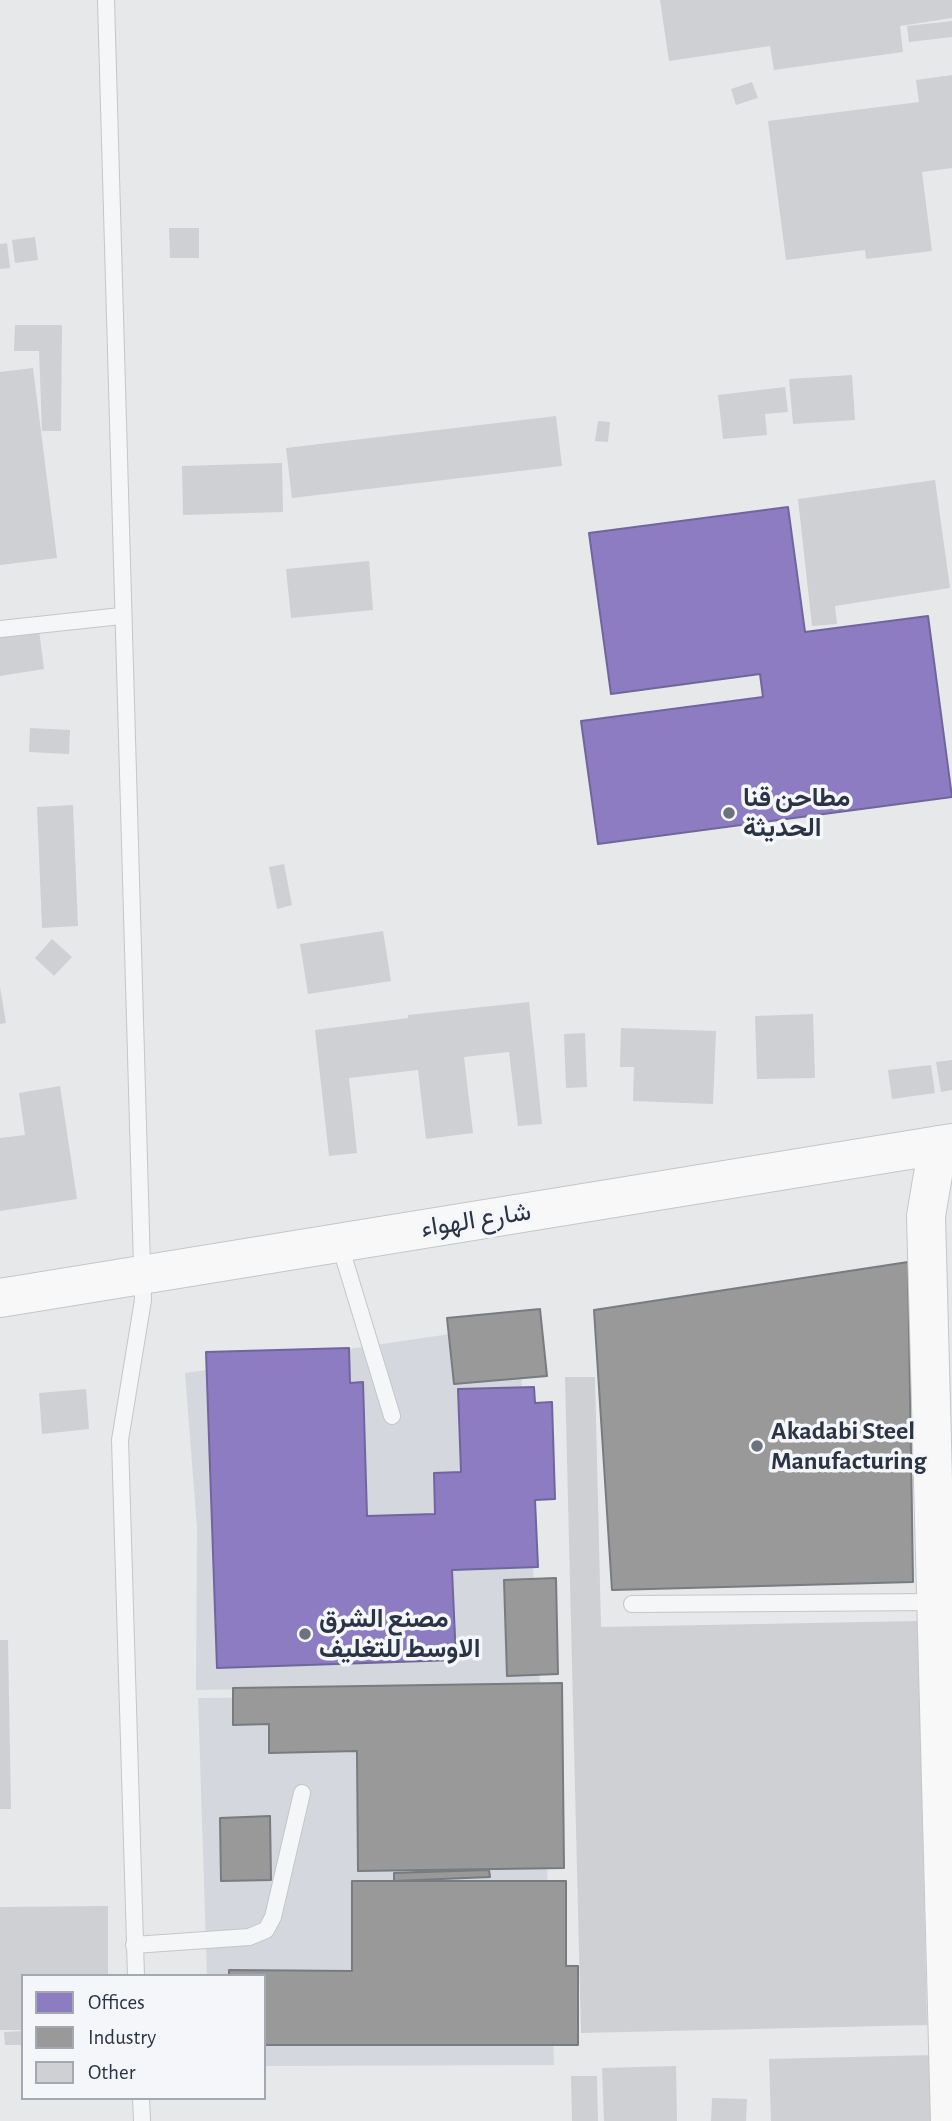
<!DOCTYPE html>
<meta charset="utf-8">
<style>
body{margin:0}
#map{position:relative;width:952px;height:2121px;overflow:hidden;background:#e6e8ea;font-family:"Alegreya Sans",sans-serif}
canvas{display:block}
.legend{position:absolute;left:21px;top:1974px;width:245px;height:126px;box-sizing:border-box;background:#f4f6f9;border:2px solid #a4a8b1;margin:0;padding:9px 12px;list-style:none;font-size:21px;color:#2b3445}
.legend li{display:flex;align-items:center;gap:14px;height:35px}
.legend b{width:35px;border:2px solid #a4a8b1}
</style>
<div id="map">
<canvas width="952" height="2121"></canvas>
<ul class="legend">
<li><b style="height:19px;background:#8e7cc3"></b>Offices</li>
<li><b style="height:19px;background:#999"></b>Industry</li>
<li><b style="height:19px;background:#ced0d3"></b>Other</li>
</ul>
</div>
<script>
const g = document.querySelector('canvas').getContext('2d');
g.lineJoin = 'round';
function paint(path, color) { g.fillStyle = color; g.fill(path, 'evenodd'); }
const toPath = rows => new Path2D(rows.map(r => 'M' + r).join(''));
function trace(path, color, width, dash) { g.strokeStyle = color; g.lineWidth = width; g.lineCap = dash ? 'butt' : 'round'; g.setLineDash(dash || []); g.stroke(path); }
function drawText(font, color, halo, rows, align = 'center') {
  g.font = font + ' "Alegreya Sans",Vazirmatn,sans-serif'; g.lineWidth = 7; g.setLineDash([]); g.textBaseline = 'middle'; g.strokeStyle = halo; g.fillStyle = color; for (const [text, x, y, turn = 0] of rows) {
    g.save(); g.translate(x, y); g.rotate((+turn || 0) * Math.PI / 180); g.textAlign = isNaN(turn) ? turn : align; if (halo) g.strokeText(text, 0, 0); g.fillText(text, 0, 0); g.restore();
  }
}
const built = toPath([
 [518,1324,540,1684,196,1690,197,1528,185,1373],
 [541,1695,554,2065,264,2066,264,1976,207,1976,198,1698]
]);
const offices = toPath([
 [788,507,805,632,928,616,952,797,598,844,581,721,763,697,760,674,611,694,589,533,788,507],
 [349,1348,350,1383,363,1382,367,1516,435,1514,434,1473,461,1472,458,1389,534,1387,535,1403,552,1402,555,1499,535,1500,538,1567,452,1570,456,1660,217,1668,206,1352,349,1348]
]);
const industry = toPath([
 [908,1262,913,1582,612,1590,594,1310,908,1262],
 [540,1309,547,1376,454,1384,447,1318,540,1309],
 [556,1578,558,1674,507,1676,504,1580,556,1578],
 [562,1683,564,1868,358,1871,357,1751,269,1753,269,1724,233,1725,233,1688,562,1683],
 [270,1816,271,1880,221,1881,220,1818,270,1816],
 [489,1870,490,1877,394,1881,394,1873,489,1870],
 [352,1881,566,1881,566,1966,578,1966,578,2045,264,2045,264,1976,229,1976,229,1970,352,1971,352,1881]
]);
const building = toPath([
 [660,0,952,0,952,18,900,26,903,52,774,70,770,46,669,61],
 [952,21,952,37,909,42,907,26],
 [952,75,952,168,922,172,932,251,866,259,865,250,786,260,768,121,919,102,916,80],
 [752,82,758,98,736,105,731,89],
 [169,228,199,228,199,258,170,258],
 [35,237,38,260,15,263,12,240],
 [7,243,10,268,0,269,0,244],
 [15,325,62,325,61,431,42,431,39,351,14,351],
 [33,368,57,558,0,565,0,372],
 [852,375,855,420,793,424,789,379],
 [785,387,788,412,765,414,767,435,723,439,718,395],
 [556,416,562,466,292,498,286,448],
 [598,421,610,422,608,442,595,441],
 [282,463,283,512,183,515,182,466],
 [935,480,950,588,835,606,837,624,812,626,798,499],
 [369,561,373,610,291,618,286,569],
 [39,630,44,669,0,676,0,635],
 [30,728,70,730,69,754,29,752],
 [73,805,78,926,42,928,37,807],
 [284,864,292,905,277,909,269,867],
 [383,931,391,981,308,994,300,944],
 [52,939,72,957,54,976,35,958],
 [0,987,6,1023,0,1024],
 [529,1002,542,1124,518,1126,509,1052,464,1057,473,1133,426,1139,418,1070,349,1078,357,1153,329,1156,315,1030,408,1018,408,1015],
 [813,1014,815,1078,757,1079,755,1016],
 [621,1028,716,1031,713,1104,633,1101,634,1067,620,1067],
 [585,1033,587,1087,566,1088,564,1034],
 [952,1060,952,1090,941,1092,936,1062],
 [931,1065,935,1093,892,1099,888,1070],
 [60,1086,77,1199,0,1211,0,1138,25,1135,19,1093],
 [565,1377,595,1377,601,1627,918,1621,927,2025,581,2033],
 [86,1389,89,1429,42,1434,39,1393],
 [0,1640,8,1640,11,1809,0,1809],
 [108,1906,108,1976,23,1976,23,2030,0,2030,0,1907],
 [23,2031,23,2045,5,2045,4,2032],
 [934,2055,935,2121,771,2121,769,2059],
 [676,2066,677,2121,604,2121,602,2068],
 [571,2076,597,2076,598,2121,572,2121],
 [712,2098,747,2099,746,2121,711,2121]
]);
const lane = toPath([
 [106,0,143,1300,120,1440,136,1976],
 [0,629,121,616],
 [339,1242,392,1416],
 [632,1604,937,1602],
 [134,1945,249,1937,266,1930,273,1917,302,1793],
 [141,2098,142,2121]
]);
const secondary = toPath([
 [938,1145,926,1216,950,2121],
 [0,1298,952,1143]
]);
const markers = [
 [729,813,7,"#6c737f"],
 [757,1446,7,"#6c737f"],
 [305,1634,7,"#6c737f"]
];
const poiNames = [
 ["مطاحن قنا",743,798],
 ["الحديثة",743,828],
 ["Akadabi Steel",771,1431],
 ["Manufacturing",771,1461],
 ["مصنع الشرق",319,1619],
 ["الاوسط للتغليف",319,1649]
];
const streetNames = [
 ["شارع الهواء",476,1220,-9]
];
paint(built, '#d4d7dd');
paint(offices, '#8e7cc3');
trace(offices, '#70669d', 2);
paint(industry, '#999');
trace(industry, '#787b80', 2);
paint(building, '#ced0d3');
trace(lane, '#c4c6c8', 18);
trace(secondary, '#c4c6c8', 40);
trace(lane, '#f5f6f7', 16);
trace(secondary, '#f8f8f8', 38);
for (const [x, y, r, color] of markers) { const dot = new Path2D(); dot.arc(x, y, r, 0, 2 * Math.PI); g.fillStyle = color; g.fill(dot); trace(dot, '#f4f6f9', 2.5); }
drawText('bold 26px', '#2b3445', '#f4f6f9', poiNames, 'left');
drawText('26px', '#2b3445', '#f4f6f9', streetNames);
</script>
